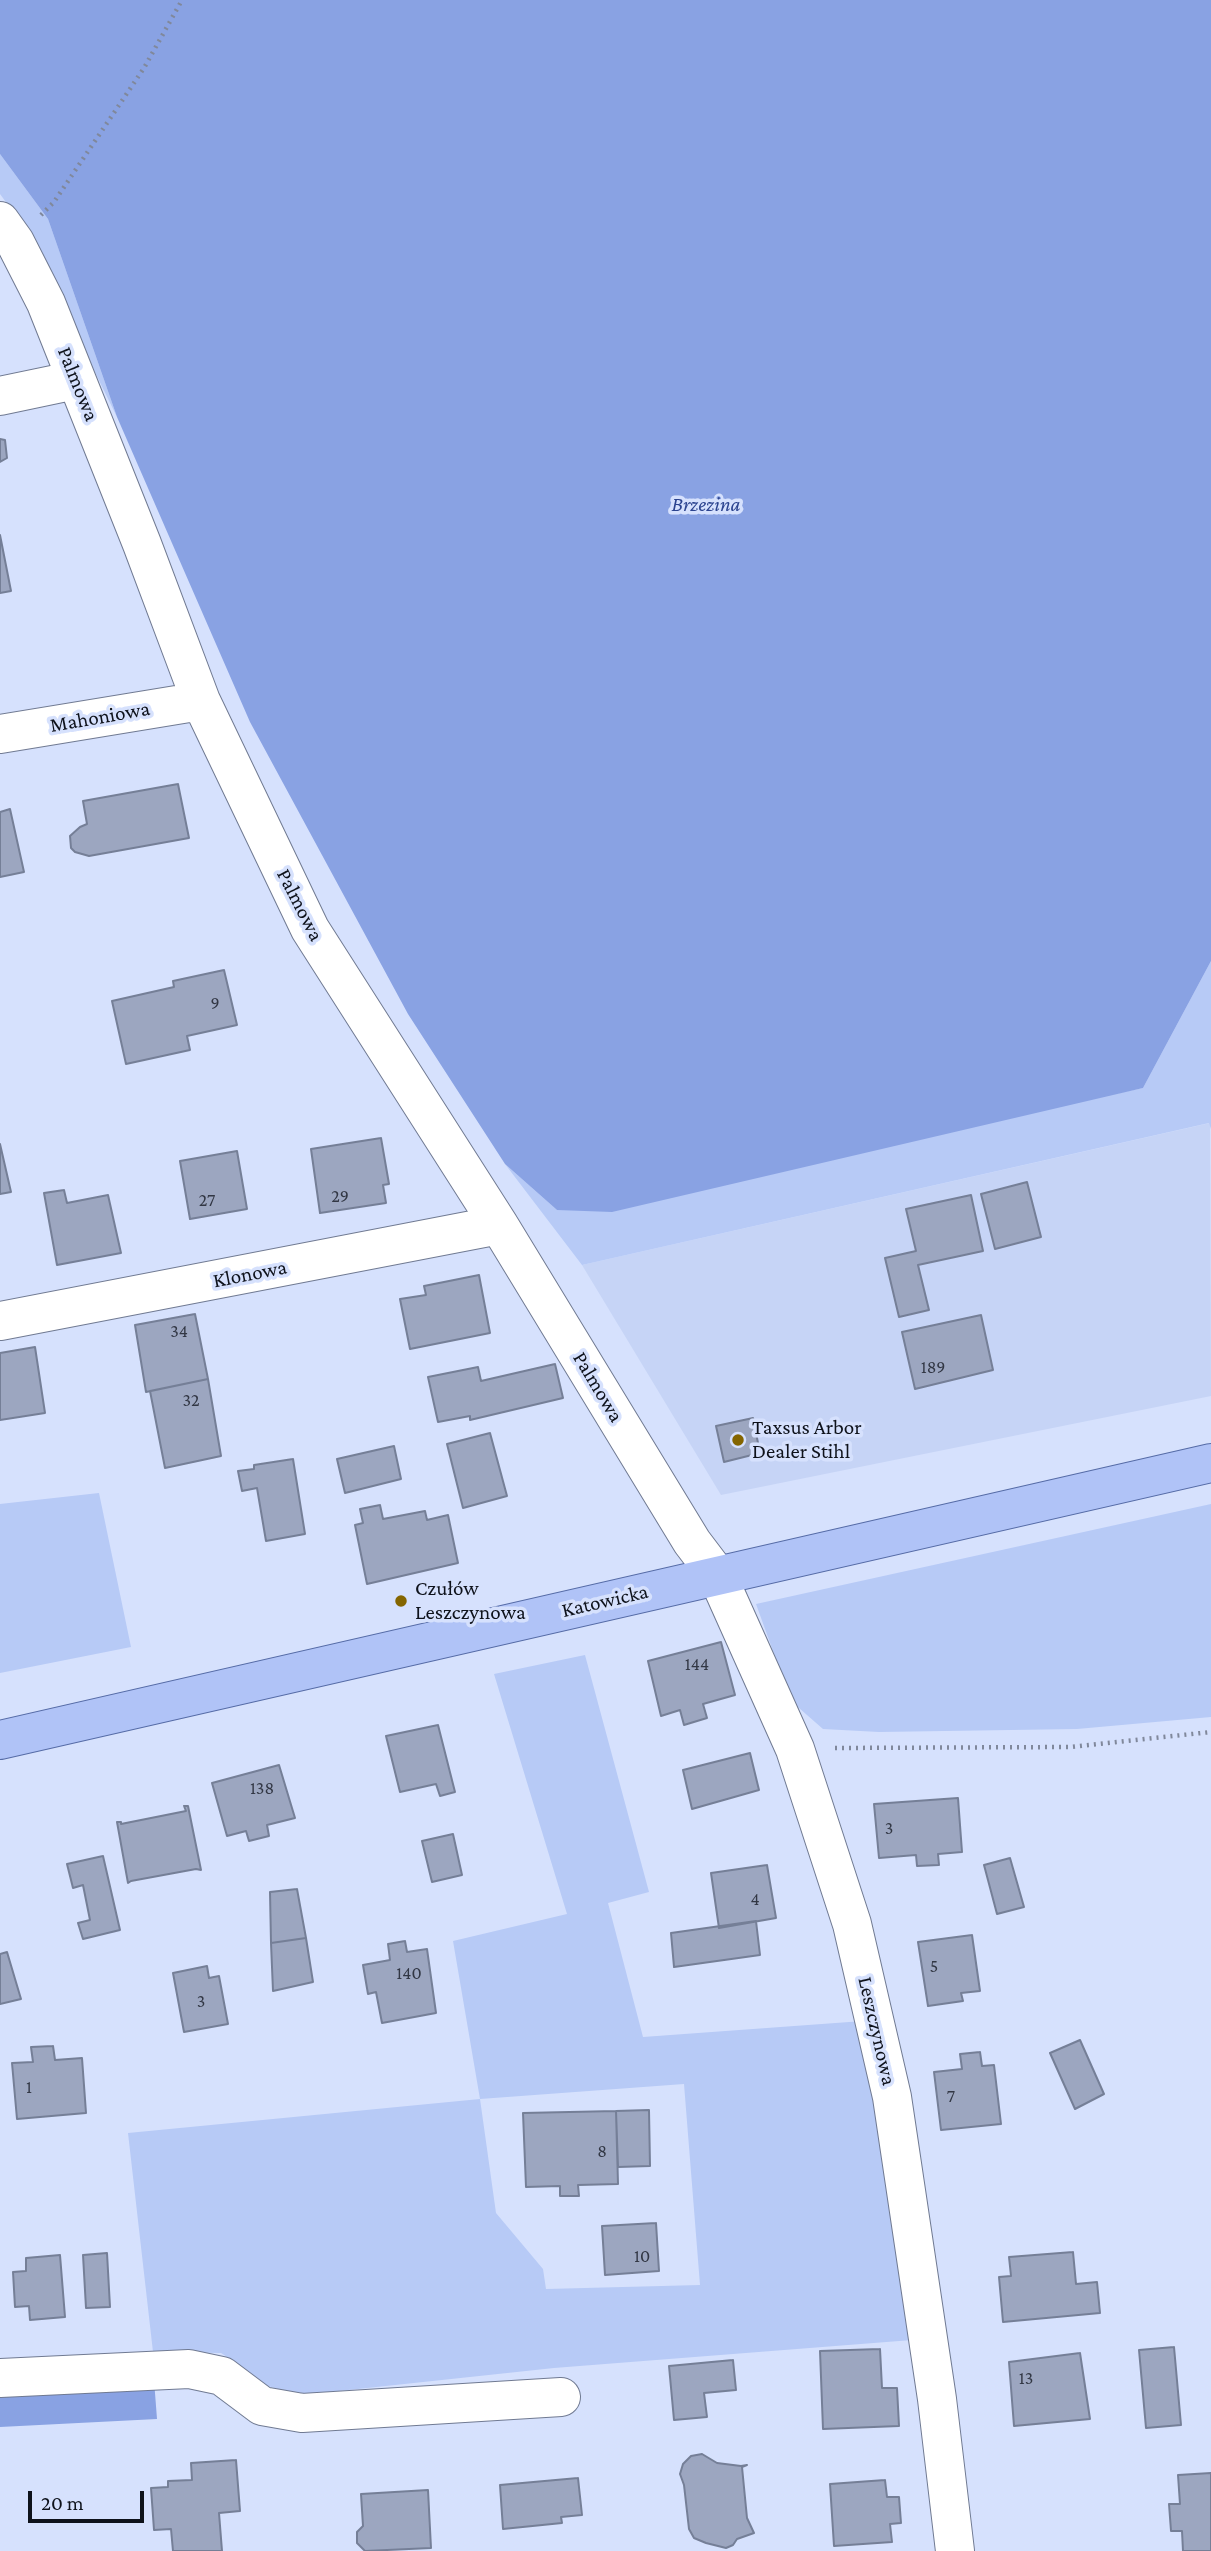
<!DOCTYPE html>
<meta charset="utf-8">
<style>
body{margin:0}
#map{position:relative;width:1211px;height:2551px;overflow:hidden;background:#d6e1fd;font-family:"Crimson Pro",serif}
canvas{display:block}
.scale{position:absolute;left:28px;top:2491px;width:116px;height:32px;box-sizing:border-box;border:4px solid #0e121b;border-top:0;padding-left:9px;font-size:21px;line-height:24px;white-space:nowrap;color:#0e121b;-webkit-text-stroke:5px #d6e1fd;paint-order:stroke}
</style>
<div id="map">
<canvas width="1211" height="2551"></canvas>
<div class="scale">20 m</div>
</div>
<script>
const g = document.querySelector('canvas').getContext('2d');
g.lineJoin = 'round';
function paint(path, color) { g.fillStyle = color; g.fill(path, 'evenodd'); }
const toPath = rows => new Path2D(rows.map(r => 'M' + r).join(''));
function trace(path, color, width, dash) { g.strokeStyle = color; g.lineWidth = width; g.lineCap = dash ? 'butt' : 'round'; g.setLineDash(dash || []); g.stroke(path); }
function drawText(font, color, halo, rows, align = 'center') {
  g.font = font + ' "Crimson Pro",serif'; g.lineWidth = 7; g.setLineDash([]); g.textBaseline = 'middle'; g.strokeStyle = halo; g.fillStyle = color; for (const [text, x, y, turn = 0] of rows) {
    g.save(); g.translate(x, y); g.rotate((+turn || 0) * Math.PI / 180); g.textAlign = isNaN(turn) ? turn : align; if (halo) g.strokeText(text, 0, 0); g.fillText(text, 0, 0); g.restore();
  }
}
const built = toPath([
 [1210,1123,1211,1396,721,1495,582,1265]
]);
const green = toPath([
 [0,154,48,219,117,417,22,224,0,194],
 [1211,961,1211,1129,1209,1123,582,1265,505,1164,557,1210,1143,1088],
 [99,1493,131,1647,0,1673,0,1504],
 [1211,1504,1211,1717,1077,1729,879,1732,823,1729,791,1701,756,1604],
 [585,1655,649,1892,608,1903,643,2037,863,2021,912,2340,554,2368,311,2394,285,2391,261,2384,238,2364,221,2353,153,2352,128,2133,480,2099,453,1941,567,1914,494,1674],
 [684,2084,700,2285,546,2289,543,2269,496,2213,480,2099]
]);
const forest = toPath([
 [0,0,1211,0,1211,961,1143,1088,612,1212,557,1210,505,1164,408,1014,250,722,117,417,48,219,0,154],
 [154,2380,157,2419,0,2427,0,2390]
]);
const building = toPath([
 [0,439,5,440,7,458,0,462,0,439],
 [0,535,11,591,0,593,0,535],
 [178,784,189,838,89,856,75,852,71,848,70,836,80,827,87,824,83,801,178,784],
 [10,809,24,872,0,877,0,812,10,809],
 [224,970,237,1025,187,1036,190,1050,126,1064,112,1001,174,987,173,981,224,970],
 [381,1138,389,1184,383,1185,386,1203,320,1213,311,1149,381,1138],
 [0,1144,11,1192,0,1194,0,1144],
 [237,1151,247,1209,190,1219,180,1161,237,1151],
 [1027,1182,1041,1237,995,1249,981,1194,1027,1182],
 [64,1190,67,1203,108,1195,121,1253,57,1265,44,1193,64,1190],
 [971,1195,983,1251,918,1265,929,1310,899,1317,885,1258,916,1251,906,1209,971,1195],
 [479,1275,490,1333,410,1349,400,1299,426,1295,424,1286,479,1275],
 [195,1314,208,1379,146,1392,135,1325,195,1314],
 [981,1315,993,1370,915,1389,902,1332,981,1315],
 [35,1347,45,1413,0,1420,0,1353,35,1347],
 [555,1364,563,1398,470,1420,470,1416,438,1422,428,1377,478,1367,481,1381,555,1364],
 [208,1379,221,1456,165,1468,150,1391,208,1379],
 [753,1418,760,1453,724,1462,716,1426,753,1418],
 [490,1433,507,1496,463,1508,447,1444,490,1433],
 [394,1446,401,1479,345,1493,337,1459,394,1446],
 [293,1459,305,1534,266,1541,257,1488,242,1491,238,1471,254,1469,254,1465,293,1459],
 [380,1505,383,1519,425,1511,427,1520,448,1515,458,1563,367,1584,355,1525,363,1523,360,1509,380,1505],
 [721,1642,735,1695,703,1704,707,1718,684,1725,680,1710,661,1716,648,1661,721,1642],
 [438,1725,455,1792,440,1796,436,1784,400,1792,386,1736,438,1725],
 [750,1753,759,1790,692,1809,683,1770,750,1753],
 [279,1765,295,1818,267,1825,269,1836,249,1841,246,1831,227,1836,212,1783,279,1765],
 [958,1798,962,1852,938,1854,939,1865,917,1866,916,1855,879,1858,874,1804,958,1798],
 [184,1806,188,1806,201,1870,196,1869,131,1881,128,1883,117,1822,121,1822,121,1824,186,1811,184,1806],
 [453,1834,462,1875,432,1882,422,1841,453,1834],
 [103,1856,120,1930,83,1939,78,1923,90,1920,83,1885,73,1888,67,1864,103,1856],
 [1010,1858,1024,1907,997,1914,984,1865,1010,1858],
 [767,1865,776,1918,719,1928,711,1873,767,1865],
 [297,1889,306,1938,271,1943,270,1892,297,1889],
 [756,1921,760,1955,674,1967,671,1933,756,1921],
 [972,1935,980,1991,961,1993,963,2001,928,2006,918,1942,972,1935],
 [306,1938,313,1982,273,1991,271,1943,306,1938],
 [405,1941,407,1952,427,1949,436,2013,382,2023,376,1992,368,1994,363,1965,390,1960,388,1944,405,1941],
 [7,1952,21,1999,0,2004,0,1954,7,1952],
 [207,1966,209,1978,219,1976,228,2024,184,2032,173,1973,207,1966],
 [1080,2040,1104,2094,1075,2109,1050,2053,1080,2040],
 [53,2046,55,2060,82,2058,86,2113,17,2119,12,2063,33,2062,31,2047,53,2046],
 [980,2052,982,2066,994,2065,1001,2124,941,2130,934,2072,962,2069,960,2054,980,2052],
 [649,2110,650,2166,618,2167,616,2111,649,2110],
 [616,2111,618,2184,578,2185,579,2196,560,2196,560,2186,526,2187,523,2113,616,2111],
 [656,2223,659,2271,605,2275,602,2226,656,2223],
 [1073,2252,1076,2284,1097,2282,1100,2313,1003,2322,999,2277,1011,2276,1009,2257,1073,2252],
 [107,2253,110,2307,86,2308,83,2255,107,2253],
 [60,2255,65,2317,30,2320,29,2306,15,2307,13,2272,26,2271,26,2258,60,2255],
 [1174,2347,1181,2425,1146,2428,1139,2350,1174,2347],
 [880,2349,882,2388,897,2388,899,2426,823,2429,820,2351,880,2349],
 [1080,2353,1090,2419,1014,2426,1009,2362,1080,2353],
 [733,2360,736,2390,704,2393,707,2417,674,2420,669,2366,733,2360],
 [702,2454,717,2463,741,2466,747,2465,742,2467,747,2518,754,2533,737,2539,733,2545,726,2548,706,2543,694,2538,689,2529,684,2485,680,2474,683,2464,691,2456,702,2454],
 [236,2460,240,2511,219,2513,222,2551,173,2551,171,2529,154,2530,151,2488,168,2487,168,2481,192,2480,191,2463,236,2460],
 [1211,2473,1211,2551,1183,2551,1182,2531,1171,2531,1169,2504,1180,2504,1178,2475,1211,2473],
 [578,2478,582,2515,561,2517,562,2523,503,2529,500,2485,578,2478],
 [885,2480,887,2497,899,2497,901,2523,890,2524,892,2542,834,2546,830,2484,885,2480],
 [428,2490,431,2548,365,2551,357,2543,357,2532,363,2526,361,2494,428,2490]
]);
const path = toPath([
 [41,215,54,202,144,68,182,0],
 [835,1748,1070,1747,1211,1732]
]);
const minor = toPath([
 [0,221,15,242,46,303,142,544,201,701,310,929,499,1225,692,1542,717,1575,795,1749,852,1924,892,2097,937,2399,955,2551],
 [0,396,76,380],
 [0,734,201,701],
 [0,1321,499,1225],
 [0,2378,189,2369,222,2376,262,2406,302,2413,561,2397]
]);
const major = toPath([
 [0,1740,1211,1463]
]);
const markers = [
 [738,1440,7,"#846500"],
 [401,1601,7,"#846500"]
];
const numberNames = [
 ["9",215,1003],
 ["29",340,1196],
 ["27",207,1200],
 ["34",179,1331],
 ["189",933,1367],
 ["32",191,1400],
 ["144",697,1664],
 ["138",262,1788],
 ["3",889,1828],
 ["4",755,1899],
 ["5",934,1966],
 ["140",409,1973],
 ["3",201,2001],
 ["1",29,2087],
 ["7",951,2096],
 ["8",602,2151],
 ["10",642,2256],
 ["13",1026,2378]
];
const streetNames = [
 ["Palmowa",78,384,68],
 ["Mahoniowa",100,717,-10],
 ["Palmowa",300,905,63],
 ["Klonowa",250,1274,-11],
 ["Palmowa",598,1387,59],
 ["Katowicka",605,1601,-13],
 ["Leszczynowa",877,2031,77]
];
const parkNames = [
 ["Brzezina",706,505]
];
const poiNames = [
 ["Taxsus Arbor",752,1428],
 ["Dealer Stihl",752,1452],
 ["Czułów",415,1589],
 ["Leszczynowa",415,1613]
];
paint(built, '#c6d4f6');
paint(green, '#b7caf6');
paint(forest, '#89a2e3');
paint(building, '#9ca6c0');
trace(building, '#757f97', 2);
trace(minor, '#707a92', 40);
trace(major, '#556ba6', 40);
trace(path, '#80889b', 4.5, [2, 5]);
trace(minor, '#fff', 38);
trace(major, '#b0c3f7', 38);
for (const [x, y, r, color] of markers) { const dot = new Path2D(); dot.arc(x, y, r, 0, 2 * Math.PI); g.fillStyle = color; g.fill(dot); trace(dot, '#d6e1fd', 2.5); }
drawText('18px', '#323744', null, numberNames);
drawText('21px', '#0e121b', '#d6e1fd', streetNames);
drawText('italic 21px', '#2b438f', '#d6e1fd', parkNames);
drawText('21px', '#0e121b', '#d6e1fd', poiNames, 'left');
</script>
